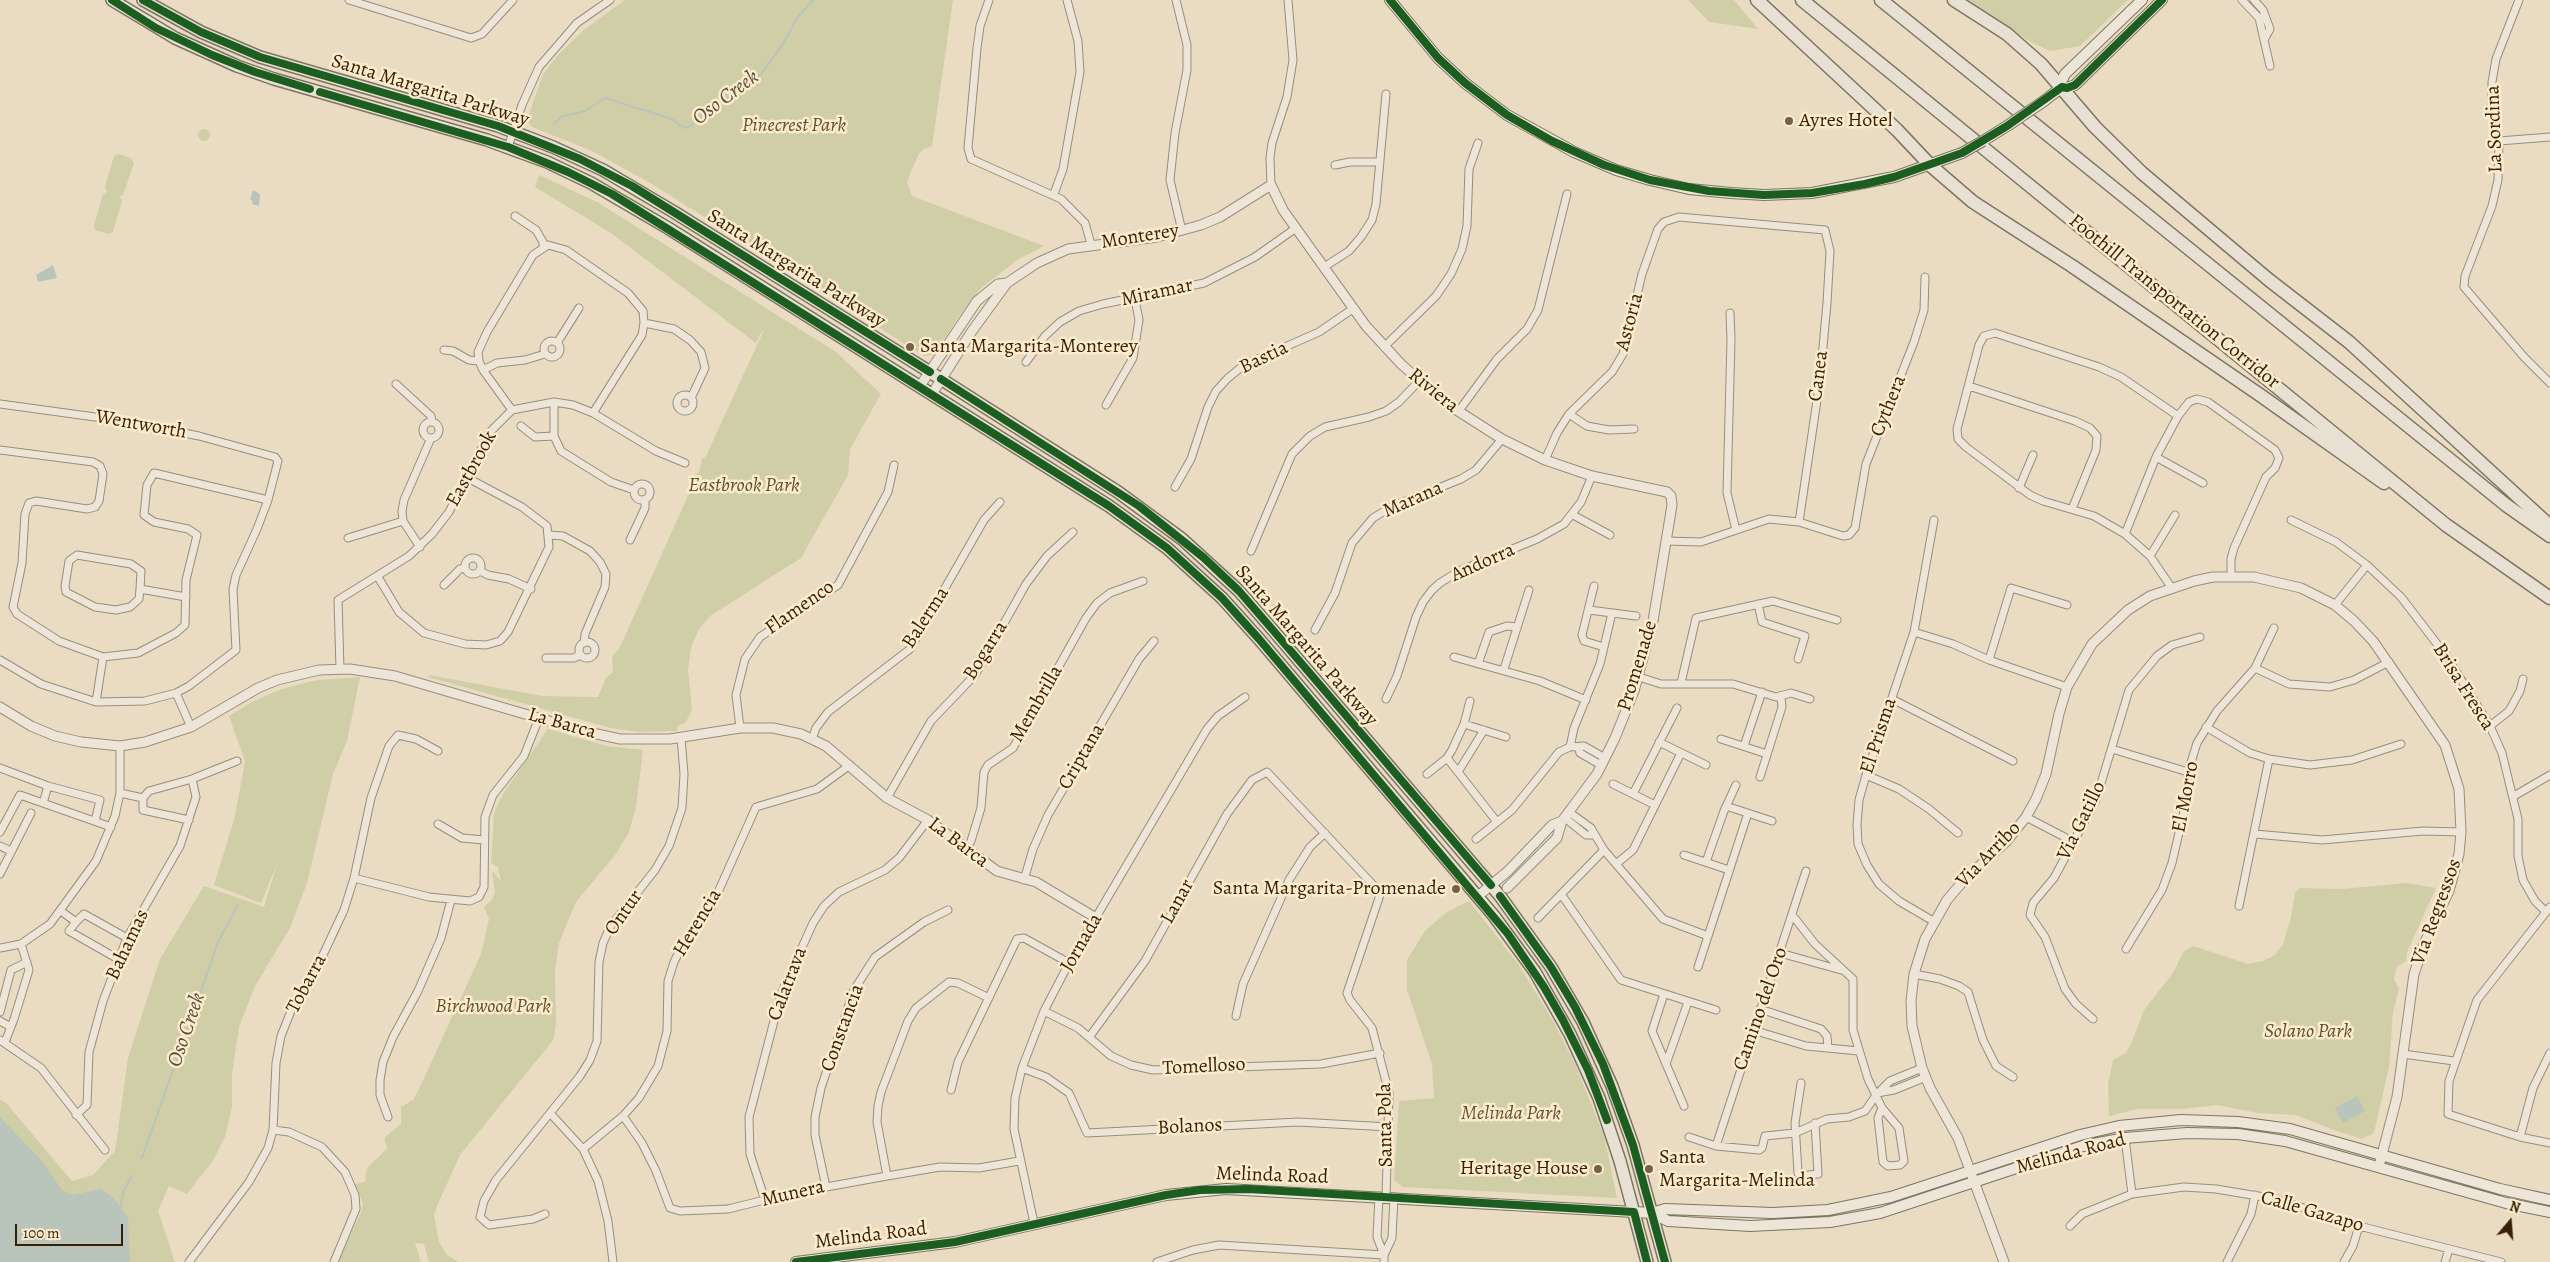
<!DOCTYPE html>
<style>
body{margin:0}
#map{position:relative;width:2550px;height:1262px;overflow:hidden;background:#eadcc2;font-family:Alegreya,serif}
canvas{display:block}
.north{position:absolute;left:2485px;top:1197px;width:50px;height:50px;-webkit-text-stroke:4px #fcebcd;paint-order:stroke;rotate:18deg;font-size:14px;font-weight:700;line-height:20px;text-align:center;color:#381f04}
.north::after{content:'';display:block;margin:auto;width:18px;height:22px;background:#381f04;clip-path:polygon(50% 0,100% 100%,50% 72%,0 100%)}
.scale{position:absolute;left:15px;top:1224px;width:108px;height:22px;box-sizing:border-box;border:2px solid #381f04;border-top:0;padding-left:6px;font-size:15px;line-height:18px;white-space:nowrap;color:#381f04;-webkit-text-stroke:4px #fcebcd;paint-order:stroke}
</style>
<div id="map">
<canvas width="2550" height="1262"></canvas>
<div class="north">N</div>
<div class="scale">100 m</div>
</div>
<script>
const g = document.querySelector('canvas').getContext('2d');
g.lineJoin = 'round';
function paint(path, color) { g.fillStyle = color; g.fill(path, 'evenodd'); }
const toPath = rows => new Path2D(rows.map(r => 'M' + r).join(''));
function trace(path, color, width, dash) { g.strokeStyle = color; g.lineWidth = width; g.lineCap = dash ? 'butt' : 'round'; g.setLineDash(dash || []); g.stroke(path); }
function drawText(font, color, halo, rows, align = 'center') {
  g.font = font + ' Alegreya,serif'; g.lineWidth = 5; g.setLineDash([]); g.textBaseline = 'middle'; g.strokeStyle = halo; g.fillStyle = color; for (const [text, x, y, turn = 0] of rows) {
    g.save(); g.translate(x, y); g.rotate((+turn || 0) * Math.PI / 180); g.textAlign = isNaN(turn) ? turn : align; if (halo) g.strokeText(text, 0, 0); g.fillText(text, 0, 0); g.restore();
  }
}
const green = toPath([
 [625,0,953,0,932,146,924,149,919,154,912,169,907,182,912,196,1044,246,1017,260,980,289,957,319,934,355,924,356,652,184,592,151,532,127,527,120,543,74,559,54,585,29],
 [1688,0,1734,0,1758,29,1709,22],
 [1968,0,2128,0,2080,46,2050,51,2029,41],
 '198 135a6 6 0 1 1 12 0a6 6 0 1 1-12 0Z',
 [119,154,131,158,134,163,123,195,120,196,122,201,113,232,108,234,95,230,94,225,103,194,107,192,105,187,114,156],
 [539,175,597,202,836,352,881,394,850,449,848,475,801,558,710,616,699,629,691,647,688,670,692,709,686,722,678,726,677,731,639,732,611,728,428,677,429,675,542,696,598,697,606,678,613,672,612,657,620,647,692,487,691,478,699,472,702,459,706,456,763,332,770,336,762,331,756,343,611,233,535,187],
 [360,677,347,741,333,774,307,883,290,928,255,986,239,1027,232,1074,232,1106,225,1137,214,1159,187,1194,169,1186,158,1211,175,1262,0,1262,0,1100,6,1103,72,1181,93,1175,115,1151,128,1058,160,959,204,886,264,907,277,864,261,903,214,885,235,816,245,761,229,716,252,702,282,689,317,680],
 [548,729,607,746,643,750,636,807,629,832,616,854,576,902,559,943,555,972,556,1023,554,1039,460,1155,437,1206,434,1215,439,1242,447,1255,459,1262,429,1262,424,1244,415,1243,421,1262,338,1262,362,1210,363,1203,355,1184,365,1182,367,1168,389,1147,387,1148,384,1138,401,1124,401,1107,413,1100,419,1089,481,954,489,919,484,907,492,900,495,893,492,873,494,872,501,882,498,867,491,863,494,813,503,794],
 [2407,883,2436,888,2407,952,2406,961,2397,967,2394,979,2399,989,2393,1012,2389,1067,2374,1133,2362,1139,2334,1130,2296,1115,2258,1113,2217,1105,2182,1109,2138,1109,2109,1116,2108,1084,2113,1060,2126,1053,2132,1042,2144,1010,2173,973,2184,951,2193,946,2248,964,2263,961,2275,955,2283,944,2291,917,2295,893,2299,888,2342,889],
 [1469,901,1518,964,1552,1019,1576,1066,1604,1136,1617,1198,1403,1187,1394,1180,1399,1101,1434,1098,1432,1064,1407,990,1407,960,1425,931,1447,912]
]);
const water = toPath([
 [253,190,260,194,259,206,252,204,253,201,250,200],
 [53,265,57,278,38,282,36,275],
 [2357,1096,2365,1111,2343,1123,2335,1108],
 [0,1117,42,1161,62,1190,72,1195,100,1189,113,1197,128,1218,130,1262,0,1262]
]);
const stream = toPath([
 [555,123,561,117,585,111,605,98,672,119,684,128,690,126,707,110,741,89,762,73,785,41,797,18,813,0],
 [142,1158,218,942,238,905],
 [120,1209,124,1190,132,1176]
]);
const minor = toPath([
 [349,0,471,38,482,34,513,0],
 [989,0,980,26,977,48,968,148,971,159,1061,199,1085,223,1091,244],
 [1176,0,1187,45,1187,70,1175,133,1170,180,1182,231],
 [2242,0,2259,18,2270,66],
 [2254,0,2263,10,2270,29,2265,38],
 [2519,0,2496,59,2492,82,2492,107,2499,141,2498,180,2492,206,2465,276,2464,287,2524,357,2550,383],
 [2499,141,2550,137],
 [508,147,522,105,539,67,577,23,610,0],
 [1335,165,1350,162,1380,162],
 [1271,185,1270,158,1272,143,1287,97,1293,60,1288,0],
 [1054,194,1063,169,1080,72,1078,41,1067,0],
 [515,216,536,230,543,242,543,247],
 [1324,267,1349,251,1361,237,1372,220,1376,204,1386,94],
 [1730,313,1731,340,1727,493,1736,530],
 [644,323,674,329,690,340,701,352,705,368,691,398],
 '544 349a8 8 0 1 1 16 0a8 8 0 1 1-16 0Z',
 [557,343,579,308],
 [1384,347,1436,296,1451,274,1462,249,1467,226,1469,169,1478,143],
 [444,350,453,351,469,360,479,361],
 [1026,362,1045,336,1060,322,1079,311,1103,304,1204,283,1255,257,1296,228],
 [483,370,497,363,525,360,545,354],
 [396,384,431,416,432,422],
 [1969,386,2075,421,2090,428,2097,436,2096,450,2072,509],
 '677 403a8 8 0 1 1 16 0a8 8 0 1 1-16 0Z',
 [554,402,554,436,561,451,611,482,634,490],
 [0,404,117,420,199,436,275,457,278,461,268,500,257,529,236,575,233,589,236,650,189,686,176,693,145,701,96,702,41,684,0,660],
 [1106,405,1133,358,1139,320,1135,299],
 [512,410,483,370,479,361,478,352,487,332,533,255,548,245,566,250,628,293,643,311,644,323,642,335,593,413],
 [1458,412,1497,359,1527,329,1538,310,1567,194],
 [1569,414,1587,426,1609,430,1634,429],
 '423 430a8 8 0 1 1 16 0a8 8 0 1 1-16 0Z',
 [521,426,535,437,554,436],
 [0,450,93,462,100,466,103,474,99,501,95,507,87,509,36,501,29,503,25,514,22,563,13,607,17,614,59,641,103,657,138,653,176,633,185,625,186,580,197,535,188,529,154,522,144,515,147,485,154,473,268,500],
 [2156,457,2203,483],
 [1545,460,1557,433,1569,414,1612,372,1623,354,1642,274,1658,229,1664,222,1679,217,1825,230,1830,251,1827,303,1820,380,1799,522],
 '634 492a8 8 0 1 1 16 0a8 8 0 1 1-16 0Z',
 [1175,487,1191,459,1208,407,1216,391,1228,378,1244,365,1319,332,1354,308],
 [2019,488,2033,455],
 [1573,515,1610,535],
 [2291,520,2336,542,2367,565,2401,597,2447,657,2490,726,2502,753,2518,819,2518,856,2523,880,2535,901,2546,912],
 [2125,534,2156,457,2178,416,2189,402,2197,399,2208,402,2275,450,2279,458,2275,468,2266,477,2234,548,2231,559,2231,576],
 [549,535,563,536,590,551,600,562,606,574,605,587,585,634,584,643],
 [348,538,403,521],
 [630,540,645,508,645,499],
 [1667,541,1701,542,1769,519,1799,522,1843,536,1849,535,1855,528,1866,464,1914,342,1924,310,1925,277],
 [420,547,403,521,402,511,404,500,431,438],
 [1251,551,1292,454,1310,436,1325,427,1369,417,1386,411,1399,402,1419,381],
 [2150,556,2175,515],
 '465 566a8 8 0 1 1 16 0a8 8 0 1 1-16 0Z',
 [480,571,488,575,509,579,531,589],
 [378,577,399,612,424,633,465,644,486,645,500,641,508,632,549,547,547,526,522,507,466,477],
 [444,585,460,569,465,568],
 [1594,586,1582,635,1584,641,1604,647],
 [2171,587,2150,556,2125,534,2094,516,2043,501,2030,495,1966,447,1958,439,1957,429,1979,345,1984,336,1995,333,2099,367,2121,377,2178,416],
 [140,589,139,599,130,607,116,610,95,607,66,592,65,586,69,561,77,555,131,564,141,571,140,589,186,597],
 [1758,604,1762,622,1805,636,1798,659],
 [2335,605,2367,565],
 [1589,610,1636,616],
 [1315,630,1335,593,1352,543,1373,518,1391,507,1461,479,1476,470,1502,439],
 [1914,632,1953,644,1989,660,2067,687],
 '579 650a8 8 0 1 1 16 0a8 8 0 1 1-16 0Z',
 [1454,657,1540,681,1586,700],
 [546,658,574,658,580,655],
 [1989,660,2011,588,2067,605],
 [1478,664,1489,632,1507,626,1517,627],
 [2255,668,2289,684,2330,687,2354,680,2389,662],
 [340,669,338,600,409,556,432,534,449,512,490,432,512,410,554,402,573,405,593,413,656,451,685,463],
 [1504,669,1529,590],
 [1639,677,1661,684,1733,684,1776,697,1791,693,1810,699],
 [1681,683,1696,618,1773,601,1837,620],
 [176,693,191,727],
 [1386,699,1397,676,1416,617,1423,602,1432,590,1440,583,1459,571,1537,539,1564,524,1581,502,1592,476],
 [1892,699,2013,761],
 [96,702,103,657],
 [1464,724,1506,737],
 [2490,726,2509,711,2520,691,2523,679],
 [2206,727,2250,753,2269,759,2310,765,2352,760,2401,744],
 [740,728,736,695,745,659,760,637,838,585,888,492,894,465],
 [812,739,816,728,828,712,910,649,984,520,1000,502],
 [1721,739,1767,754],
 [1659,742,1706,765],
 [1744,746,1762,692],
 [1570,747,1584,746,1605,758],
 [1578,747,1580,753,1601,765],
 [2112,749,2188,772],
 [1447,758,1497,822],
 [0,768,48,786,100,800,95,821],
 [1458,772,1484,730],
 [1427,774,1447,758,1452,750,1464,724,1470,701],
 [1866,775,1899,789,1929,809,1958,833],
 [1760,777,1782,707,1781,697],
 [1613,784,1655,805],
 [120,793,143,798,149,791,192,779,237,761],
 [1633,794,1677,708],
 [2514,796,2550,775],
 [143,798,143,810,189,820],
 [887,798,931,721,975,675,1026,584,1047,556,1073,532],
 [43,803,48,786],
 [1726,806,1772,821],
 [1569,812,1591,828,1604,850,1663,919,1708,936],
 [2026,817,2074,842],
 [1565,818,1586,835,1595,835],
 [438,824,462,838,484,840],
 [0,832,20,795,111,827],
 [2255,834,2322,840,2423,831,2461,832],
 [1476,839,1512,810,1559,752,1570,747,1574,728,1600,664,1612,613],
 [0,846,11,851],
 [966,849,971,841,981,808,984,772,988,765,1013,748,1086,618,1097,603,1110,593,1143,581],
 [1684,855,1729,870],
 [1706,862,1724,811,1736,785],
 [1616,864,1633,850,1681,753],
 [0,874,31,813],
 [354,878,429,897,470,901,479,897,484,887,485,817,493,795,524,756,539,718],
 [1024,880,1033,849,1048,815,1139,659,1154,641],
 [1561,894,1621,980,1716,1010],
 [2239,906,2269,759],
 [2550,907,2477,1000,2449,1081,2448,1114,2520,1137,2550,1143],
 [61,911,76,922,69,931,118,959],
 [1793,916,1815,944,1853,979,1853,1030,1868,1079,1882,1108,1899,1128,1904,1161,1900,1165,1888,1166,1883,1162,1878,1118,1882,1108],
 [1538,918,1604,850],
 [1933,921,1899,901,1879,884,1867,865,1858,844,1857,825,1859,800,1866,775,1914,632,1934,520],
 [76,922,84,914,127,938],
 [0,948,21,944,50,924,96,861,115,816,120,793,120,746],
 [2126,949,2162,890,2172,863,2185,807,2188,772,2197,743,2217,711,2255,668,2274,628],
 [1780,953,1841,970],
 [1698,967,1748,813],
 [1914,974,1940,979,1959,986,1968,992,1983,1040,1996,1066,2013,1077],
 [1664,994,1652,1031,1684,1106],
 [1760,1009,1821,1029,1827,1036,1828,1048],
 [1044,1011,1078,1028,1111,1056,1131,1065,1153,1070,1321,1064,1380,1053],
 [0,1012,11,970,27,962],
 [1236,1016,1243,984,1289,880,1310,847,1325,833],
 [2093,1019,2076,1004,2065,989,2045,937,2030,915,2033,903,2054,878,2096,800,2129,690,2157,656,2172,645,2200,637],
 [0,1021,11,1027],
 [1753,1030,1806,1046,1859,1051],
 [1090,1036,1145,961,1227,814,1252,780,1267,772,1377,889,1380,895,1347,993,1350,1000,1372,1028,1389,1093,1386,1197],
 [0,1040,41,1068,105,1150],
 [5,1042,14,1019,29,970,21,944],
 [2403,1054,2454,1061],
 [1666,1064,1688,1002],
 [1022,1068,1046,1077,1069,1093,1087,1133,1298,1122,1389,1127],
 [1801,1083,1795,1123,1798,1173,1800,1176,1818,1174,1815,1123],
 [951,1090,958,1062,1017,939,1024,938,1069,963],
 [1877,1093,1894,1090,1926,1077],
 [550,1113,583,1149,598,1181,608,1221,613,1262],
 [76,1115,87,1105,89,1052,103,1001,127,938,180,846,196,797,192,779],
 [623,1116,642,1143,656,1171,670,1208,680,1211,728,1209,793,1193,887,1176,940,1167,979,1168,1019,1161],
 [388,1117,380,1095,380,1080,383,1062,393,1037,418,991,441,938,451,900],
 [273,1130,289,1132,322,1147,345,1172,355,1195,356,1209,334,1262],
 [1689,1137,1716,1146,1759,1150,1762,1148,1765,1136,1795,1133,1827,1119,1849,1117,1865,1111,1877,1094,1890,1081,1922,1068],
 [2520,1137,2533,1088,2550,1053],
 [2125,1138,2132,1194],
 [1716,1146,1806,871],
 [583,1149,623,1116,639,1098,658,1066,667,1031,668,981,674,962,683,944,711,908,756,807,817,789,850,765],
 [887,1176,877,1122,878,1106,881,1092,908,1021,916,1008,949,982,958,983,989,998],
 [826,1187,815,1135,815,1117,821,1088,854,990,875,957,924,922,948,910],
 [1379,1196,1377,1237,1384,1255,1384,1262],
 [765,1200,750,1154,749,1117,781,994,813,923,824,906,839,892,885,870,899,858,928,820],
 [545,1214,533,1219,489,1225,480,1217,484,1201,496,1180,580,1076,590,1060,597,1041,599,962,603,943,610,927,655,870,669,846,682,808,684,774,681,738],
 [1034,1223,1014,1129,1015,1098,1022,1068,1044,1011,1069,963,1207,729,1218,716,1245,697],
 [2070,1226,2082,1214,2132,1194,2184,1187,2216,1189,2276,1199,2359,1226,2501,1262],
 [1384,1255,1392,1238,1394,1197],
 [189,1262,249,1182,268,1148,273,1130,276,1063,281,1036,291,1011,322,957,344,910,354,878,371,798,389,746,398,735,416,739,438,751],
 [1157,1262,1193,1250,1219,1245,1384,1255],
 [2227,1262,2251,1214,2255,1195],
 [2344,1262,2353,1246,2359,1226],
 [2445,1262,2449,1249]
]);
const tertiary = toPath([
 [920,386,977,301,998,284,1007,283],
 [932,394,972,331,1007,283,1037,263,1068,249,1157,237,1201,225,1220,217,1271,185,1283,210,1366,326,1401,364,1444,402,1502,439,1545,460,1592,476,1667,492,1671,496,1672,505,1653,621,1634,691,1615,738,1597,774,1562,821,1557,838,1507,888],
 [0,707,31,726,55,736,81,742,120,746,145,742,191,727,258,688,277,680,319,670,350,669,395,676,583,731,620,739,670,739,740,728,773,728,801,734,826,746,887,798,928,820,997,871,1036,882,1096,918],
 [1477,897,1508,871,1552,825,1562,821],
 [2004,1262,1958,1138,1930,1088,1922,1068,1912,1026,1911,1001,1914,974,1925,939,1947,900,1965,879,2006,842,2026,817,2036,799,2046,774,2059,714,2067,687,2092,644,2128,610,2150,596,2194,581,2213,577,2254,577,2301,588,2335,605,2354,621,2373,641,2445,745,2459,789,2461,832,2459,854,2449,891,2424,944,2414,974,2397,1097,2379,1166]
]);
const secondary = toPath([
 [1390,0,1438,58,1465,83,1507,115,1574,152,1616,170,1650,180,1689,189,1731,193,1764,195,1812,193,1894,177,1962,153],
 [2062,87,2067,88,2075,85,2162,0],
 [2044,101,2062,87,2061,82,2065,74,2142,0],
 [1983,141,2007,126],
 [1652,1213,1668,1221,1750,1226,1830,1222,1880,1213,2083,1146,2125,1138,2187,1133,2238,1134,2285,1141,2506,1203,2550,1212],
 [796,1262,955,1242,1166,1195,1226,1189,1652,1213,1665,1209,1773,1213,1828,1210,1891,1197,2080,1135,2119,1126,2181,1120,2238,1122,2290,1129,2500,1189,2550,1200]
]);
const primary = toPath([
 [112,0,175,38,237,66,274,79,487,140,547,162,591,183,668,228,1109,506,1167,548,1222,598,1259,639,1494,916,1535,972,1570,1034,1599,1098,1620,1161,1647,1262],
 [143,0,201,32,260,57,498,126,553,147,603,170,674,212,941,379,1118,492,1182,539,1239,591,1272,629,1500,896,1551,967,1583,1022,1612,1086,1633,1145,1665,1262]
]);
const motorway = toPath([
 [1757,0,1897,130,1930,165,1973,202,2072,266,2260,395,2384,483],
 [1802,0,2446,525,2550,598],
 [1881,0,2506,505,2550,536],
 [1954,0,2007,34,2041,64,2095,127,2142,173,2269,280,2349,342,2550,526]
]);
const secondaryBridge = toPath([
 [2007,126,2044,101],
 [1962,153,1983,141]
]);
const cycleway = toPath([
 [112,0,156,28,212,55,255,72,310,89],
 [143,0,201,32,260,57,498,126,580,159,632,186,930,372],
 [1390,0,1438,58,1465,83,1507,115,1552,141,1604,165,1650,180,1709,191,1764,195,1812,193,1865,184,1894,177,1962,153,2007,126,2062,87,2067,88,2075,85,2162,0],
 [320,92,508,147,568,172,612,194,1109,506,1167,548,1222,598,1259,639,1508,934,1544,987,1563,1020,1588,1070,1607,1120],
 [941,379,1139,506,1203,557,1239,591,1272,629,1491,885],
 [1500,896,1551,967,1575,1007,1603,1064,1633,1145,1665,1262],
 [796,1262,955,1242,1166,1195,1200,1190,1249,1189,1634,1212,1647,1262]
]);
const markers = [
 [1789,121,5,"#766146"],
 [910,347,5,"#766146"],
 [1456,889,5,"#766146"],
 [1598,1169,5,"#766146"],
 [1649,1169,5,"#766146"]
];
const streetNames = [
 ["Santa Margarita Parkway",430,91,17],
 ["La Sordina",2495,129,-92],
 ["Monterey",1140,237,-9],
 ["Santa Margarita Parkway",796,269,32],
 ["Miramar",1157,293,-12],
 ["Foothill Transportation Corridor",2174,302,39],
 ["Astoria",1630,322,-75],
 ["Bastia",1264,358,-26],
 ["Canea",1819,376,-83],
 ["Riviera",1433,391,39],
 ["Cythera",1889,406,-68],
 ["Wentworth",141,425,10],
 ["Eastbrook",472,469,-61],
 ["Marana",1413,500,-24],
 ["Andorra",1483,563,-24],
 ["Flamenco",800,608,-35],
 ["Balerma",926,618,-57],
 ["Santa Margarita Parkway",1306,646,49],
 ["Bogarra",986,651,-58],
 ["Promenade",1638,666,-73],
 ["Brisa Fresca",2463,687,58],
 ["Membrilla",1037,704,-60],
 ["La Barca",562,724,16],
 ["El Prisma",1879,736,-72],
 ["Criptana",1082,757,-60],
 ["El Morro",2186,797,-79],
 ["Via Gatillo",2082,821,-64],
 ["La Barca",958,843,37],
 ["Via Arribo",1989,855,-46],
 ["Lanar",1178,902,-61],
 ["Via Regressos",2437,912,-70],
 ["Ontur",624,913,-55],
 ["Herencia",698,923,-59],
 ["Jornada",1082,943,-60],
 ["Bahamas",128,945,-65],
 ["Tobarra",307,984,-62],
 ["Calatrava",788,984,-69],
 ["Camino del Oro",1761,1009,-71],
 ["Constancia",843,1028,-70],
 ["Tomelloso",1204,1067,-3],
 ["Santa Pola",1386,1125,-91],
 ["Bolanos",1190,1127,-3],
 ["Melinda Road",2071,1154,-15],
 ["Melinda Road",1272,1176,2],
 ["Munera",793,1194,-13],
 ["Calle Gazapo",2312,1212,16],
 ["Melinda Road",871,1236,-7]
];
const poiNames = [
 ["Ayres Hotel",1799,121],
 ["Santa Margarita-Monterey",920,347],
 ["Santa Margarita-Promenade",1446,889,"right"],
 ["Santa",1659,1158],
 ["Margarita-Melinda",1659,1181],
 ["Heritage House",1588,1169,"right"]
];
const parkNames = [
 ["Pinecrest Park",794,126],
 ["Eastbrook Park",744,486],
 ["Birchwood Park",493,1007],
 ["Solano Park",2308,1032],
 ["Melinda Park",1511,1114]
];
const waterNames = [
 ["Oso Creek",726,98,-37],
 ["Oso Creek",187,1030,-71]
];
paint(green, '#cfcea6');
paint(water, '#b9c4bb');
trace(stream, '#b9c4bb', 2);
trace(minor, '#998d7c', 9);
trace(tertiary, '#998d7c', 11);
trace(secondary, '#7f7463', 12);
trace(primary, '#7f7463', 14);
trace(motorway, '#7f7463', 15);
trace(minor, '#ede5d8', 7);
trace(tertiary, '#ede5d8', 9);
trace(secondary, '#ede5d8', 10);
trace(primary, '#e8e0d2', 11);
trace(motorway, '#e8e0d2', 12);
trace(secondaryBridge, '#7f7463', 12, []);
trace(secondaryBridge, '#ede5d8', 10);
trace(cycleway, '#1b5e20', 8);
for (const [x, y, r, color] of markers) { const dot = new Path2D(); dot.arc(x, y, r, 0, 2 * Math.PI); g.fillStyle = color; g.fill(dot); trace(dot, '#fcebcd', 2); }
drawText('20px', '#381f04', '#fcebcd', streetNames);
drawText('20px', '#381f04', '#fcebcd', poiNames, 'left');
drawText('italic 20px', '#5f502e', '#fcebcd', parkNames);
drawText('italic 21px', '#584e3a', '#fcebcd', waterNames);
</script>
